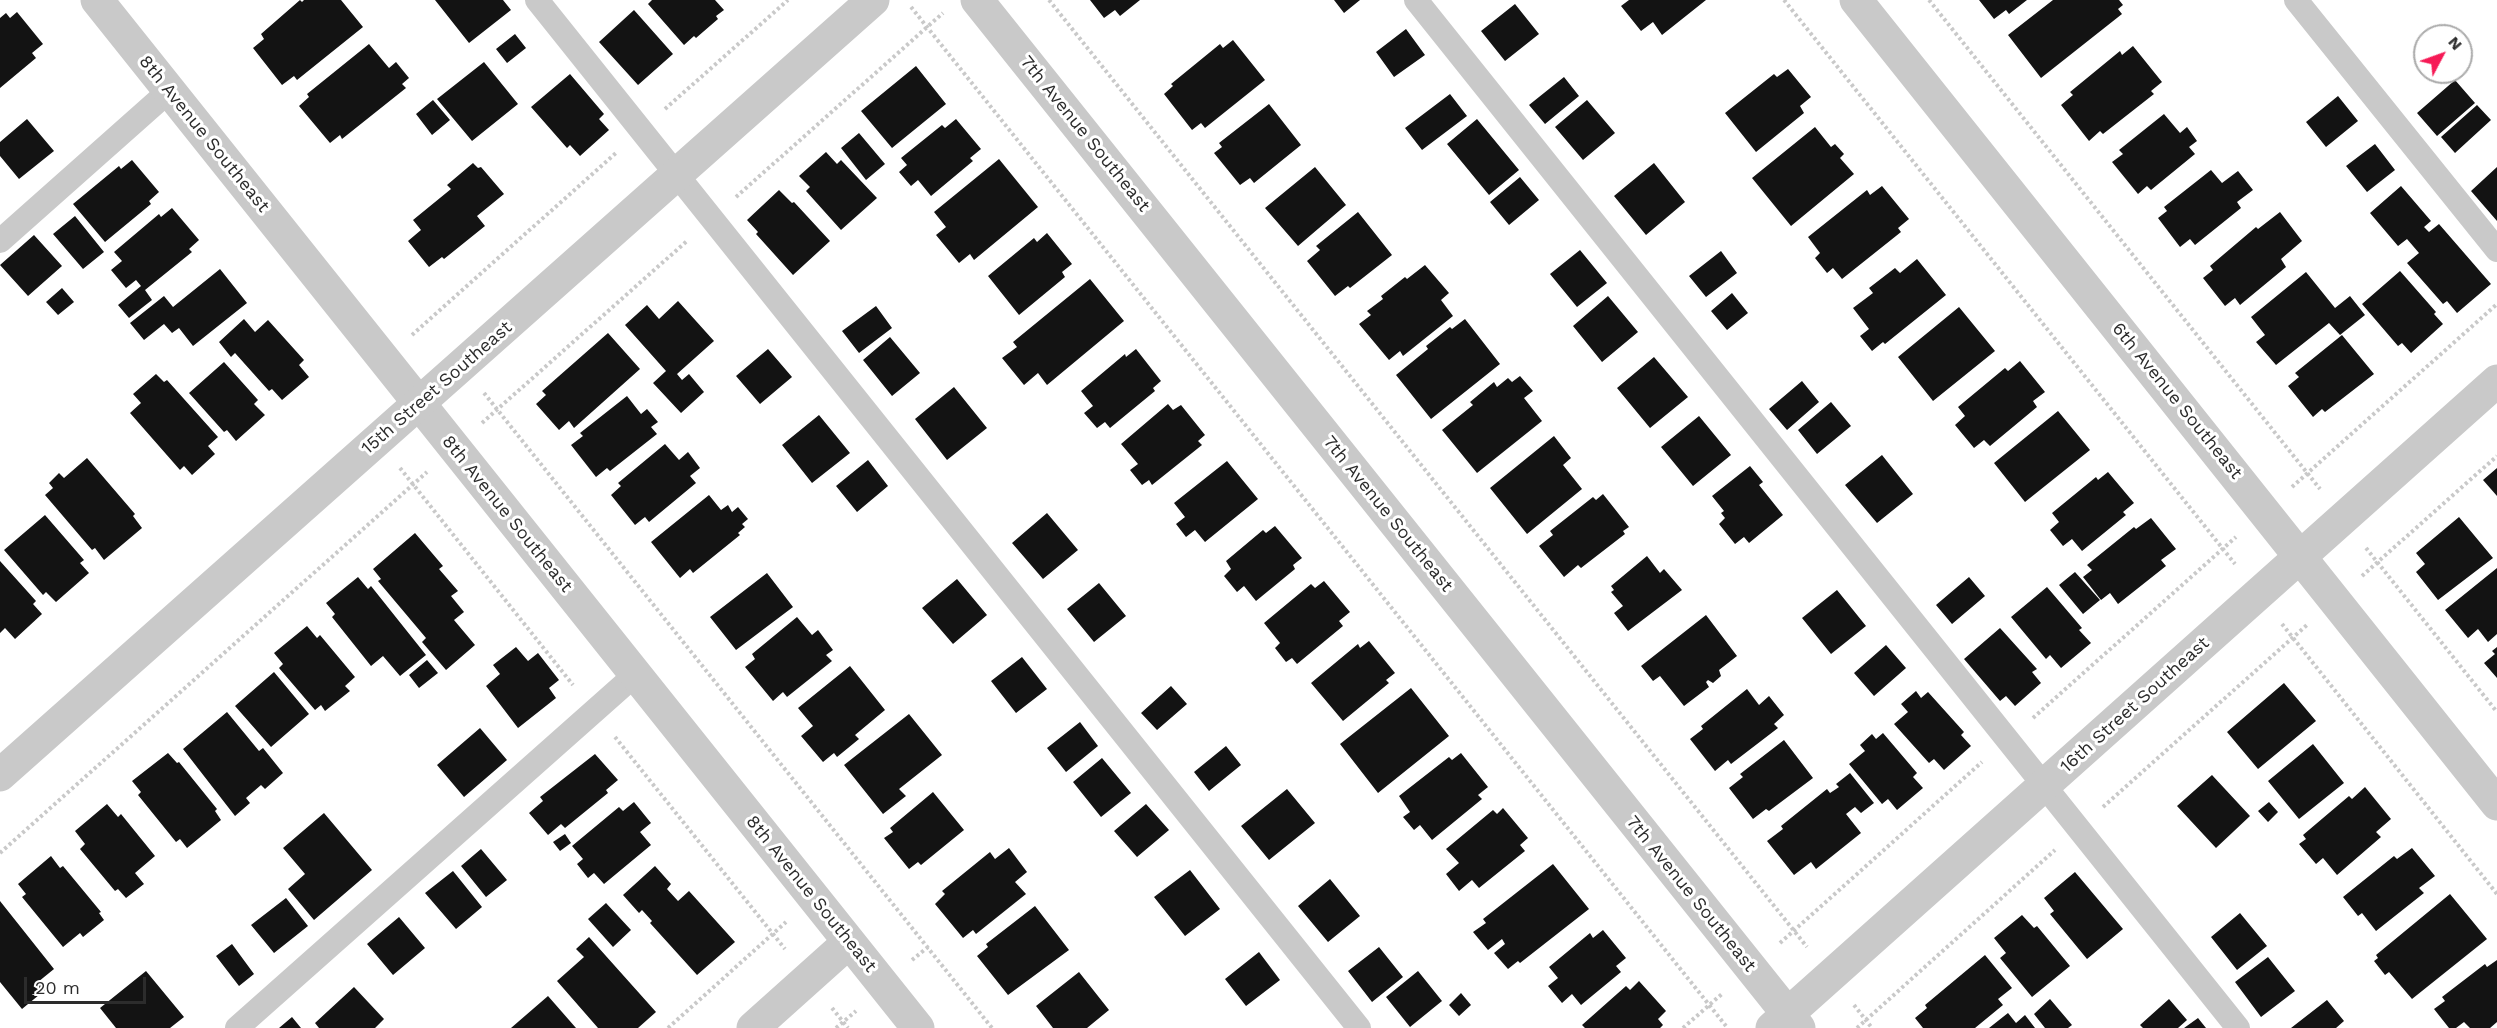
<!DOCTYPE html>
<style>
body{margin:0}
#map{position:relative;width:2497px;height:1028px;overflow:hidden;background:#fff;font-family:"Work Sans",sans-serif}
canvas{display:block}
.north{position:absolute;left:2413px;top:24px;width:60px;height:60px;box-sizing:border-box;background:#fff;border:2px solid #ababab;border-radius:50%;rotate:49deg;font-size:16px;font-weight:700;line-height:24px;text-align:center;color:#2c2c2c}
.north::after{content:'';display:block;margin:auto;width:21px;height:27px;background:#f61a56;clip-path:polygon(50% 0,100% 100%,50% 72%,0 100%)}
.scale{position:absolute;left:24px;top:977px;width:122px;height:27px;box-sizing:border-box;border:3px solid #2c2c2c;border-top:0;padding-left:8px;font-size:18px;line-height:21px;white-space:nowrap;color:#2c2c2c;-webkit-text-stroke:4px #fff;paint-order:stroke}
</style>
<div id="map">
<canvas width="2497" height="1028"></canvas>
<div class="north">N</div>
<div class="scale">20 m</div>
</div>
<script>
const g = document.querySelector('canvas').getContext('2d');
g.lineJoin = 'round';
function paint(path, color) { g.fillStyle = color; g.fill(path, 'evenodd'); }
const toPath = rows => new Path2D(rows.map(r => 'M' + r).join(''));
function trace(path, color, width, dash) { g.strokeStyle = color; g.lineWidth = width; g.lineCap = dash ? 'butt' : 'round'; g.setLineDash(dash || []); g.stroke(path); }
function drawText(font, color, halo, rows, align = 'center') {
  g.font = font + ' "Work Sans",sans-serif'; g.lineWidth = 6; g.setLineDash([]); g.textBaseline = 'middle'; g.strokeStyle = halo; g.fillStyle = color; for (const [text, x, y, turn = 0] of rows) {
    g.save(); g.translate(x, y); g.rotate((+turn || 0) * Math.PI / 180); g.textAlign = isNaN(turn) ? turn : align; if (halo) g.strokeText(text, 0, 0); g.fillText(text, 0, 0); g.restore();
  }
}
const building = toPath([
 [300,0,302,2,304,0,341,0,363,27,297,80,294,76,282,85,253,48,264,39,261,34],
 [435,0,503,0,511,10,469,43],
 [652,0,715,0,724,10,716,16,718,19,696,38,694,36,684,45,648,4],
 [1090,0,1140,0,1120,16,1115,10,1104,18],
 [1334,0,1360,0,1344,13],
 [1629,0,1706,0,1662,35,1653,22,1641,31,1621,6],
 [1979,0,2027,0,2009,14,2006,10,1994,19],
 [2053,0,2119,0,2123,5,2118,9,2122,14,2041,78,2008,35],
 [1515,4,1539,34,1505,61,1481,31],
 [634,10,673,54,638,85,599,42],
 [17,12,43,44,32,53,36,58,0,88,0,18,6,13,10,18],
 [1406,29,1425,55,1394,77,1376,52],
 [515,34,526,48,507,63,496,49],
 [1233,40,1265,80,1205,128,1201,123,1192,130,1164,94,1173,86,1171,84,1220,44,1223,48],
 [369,44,389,68,396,62,409,78,402,84,406,88,342,139,340,135,330,143,299,106,309,97,307,94],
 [2133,46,2162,82,2151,91,2154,94,2103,134,2100,131,2089,141,2061,105,2073,95,2070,92,2120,51,2122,55],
 [484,62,518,104,472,141,437,99],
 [916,66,946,104,892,148,861,111],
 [1788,69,1811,97,1800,106,1804,113,1756,152,1725,113,1774,74,1777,77],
 [570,74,604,114,599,119,609,130,580,156,570,145,567,148,531,107],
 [1564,77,1579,96,1545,124,1529,105],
 [2455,80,2475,103,2437,136,2417,113],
 [1450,94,1467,116,1422,150,1405,128],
 [2338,96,2358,121,2326,147,2306,122],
 [433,100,450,120,432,135,416,114],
 [1587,100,1615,133,1583,160,1555,127],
 [1269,104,1301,145,1254,183,1250,178,1240,185,1214,153,1222,147,1219,143],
 [2477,105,2491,120,2455,153,2441,137],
 [2164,114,2180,133,2187,127,2197,141,2189,147,2195,154,2151,190,2147,186,2138,194,2112,162,2123,154,2119,150],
 [27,119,54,151,19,179,0,156,0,142],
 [956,119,981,149,970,158,973,161,931,196,918,180,911,186,899,172,907,165,901,158,942,125,945,128],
 [1477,119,1519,170,1489,195,1447,144],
 [1815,127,1831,147,1835,144,1844,154,1840,158,1854,174,1791,226,1752,178],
 [859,133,885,164,866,180,841,148],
 [2375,144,2395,170,2367,192,2346,166],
 [826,152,837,164,841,160,877,198,841,230,806,191,810,187,799,176],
 [999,159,1038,207,974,260,970,254,959,263,936,235,946,227,934,212],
 [132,160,159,192,149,201,151,204,105,242,73,204,119,166,121,169],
 [473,163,478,168,481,167,504,194,477,216,485,226,444,259,442,257,429,267,408,241,421,230,413,220,451,189,447,185],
 [1654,163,1685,202,1646,235,1614,196],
 [1315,167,1346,205,1298,246,1265,208],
 [2497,167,2497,221,2471,191],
 [2211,170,2222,183,2238,171,2253,190,2237,202,2241,208,2195,245,2190,239,2180,247,2158,218,2167,211,2164,207],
 [1520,177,1539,200,1509,225,1490,202],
 [1882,186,1909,219,1898,228,1901,232,1842,279,1833,268,1827,273,1815,258,1820,253,1808,237,1867,190,1870,195],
 [2401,186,2431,221,2424,227,2429,232,2439,224,2491,284,2457,313,2447,301,2443,304,2407,263,2419,253,2407,239,2398,246,2370,213],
 [779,190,792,203,794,202,830,241,793,275,756,234,758,232,747,220],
 [172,208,199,240,189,249,192,252,145,290,152,300,129,318,118,305,141,286,136,280,126,288,111,270,122,261,114,252,159,214,161,217],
 [1358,212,1392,255,1350,288,1348,286,1335,296,1307,261,1320,250,1316,246],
 [2280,212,2302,241,2281,259,2286,267,2240,305,2235,298,2225,306,2203,278,2213,270,2210,266,2256,227,2258,229],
 [75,216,104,252,83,269,53,234],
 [1047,233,1072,264,1062,272,1065,277,1019,315,988,276,1034,238,1037,242],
 [34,235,62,266,28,296,0,265],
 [1580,250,1607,283,1577,307,1550,274],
 [1721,251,1737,273,1706,297,1689,276],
 [1917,259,1946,295,1885,344,1883,342,1872,351,1860,336,1869,329,1853,308,1873,293,1869,288,1895,268,1900,273],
 [1425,265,1449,293,1441,300,1453,316,1403,356,1400,351,1389,360,1359,324,1371,315,1367,311,1383,299,1381,296,1405,277,1407,279],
 [220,269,247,303,193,346,179,328,172,333,164,324,144,340,130,323,164,296,173,307],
 [2400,271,2436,312,2434,314,2443,324,2411,353,2402,343,2398,346,2362,304],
 [2306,272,2335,308,2350,296,2365,315,2340,335,2329,323,2276,365,2256,342,2265,335,2251,317],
 [1090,279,1124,321,1047,385,1038,373,1024,385,1002,358,1017,347,1013,342],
 [62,288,74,302,58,315,46,302],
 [1732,293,1748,313,1727,330,1711,311],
 [1608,296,1638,332,1602,362,1573,326],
 [678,301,714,341,677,374,682,380,689,374,704,392,681,413,653,383,666,371,625,325,647,305,659,319],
 [876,306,892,328,859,353,842,331],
 [1959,307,1995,351,1933,401,1898,357],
 [244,319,255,332,268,320,304,360,299,365,309,377,282,400,272,389,269,391,235,353,231,357,219,342],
 [1465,319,1500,364,1431,419,1396,375,1428,349,1426,346,1450,327,1452,329],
 [608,333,640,369,574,428,569,421,559,430,536,404,546,395,542,391],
 [2342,335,2374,374,2325,412,2322,409,2313,417,2288,386,2299,377,2295,373],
 [890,337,920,373,892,396,863,360],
 [768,349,792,377,760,404,736,376],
 [1136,349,1161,381,1153,388,1155,391,1110,428,1105,422,1097,428,1084,413,1093,406,1081,391,1125,354,1126,357],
 [1654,357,1688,397,1650,428,1617,388],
 [2020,361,2045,392,2033,401,2037,407,1990,446,1984,440,1974,448,1955,425,1965,416,1958,407,2005,368,2008,371],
 [224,362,258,400,254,404,265,415,236,441,227,430,224,432,189,393],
 [156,374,164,382,167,380,218,437,208,446,215,454,192,475,184,466,180,470,130,413,141,403,133,394],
 [1520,376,1533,391,1524,398,1542,421,1477,473,1442,430,1473,405,1470,402,1494,382,1497,387,1508,378,1512,382],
 [1802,381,1819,402,1787,430,1769,409],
 [954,387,987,428,947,460,915,419],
 [627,396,641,414,647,409,658,422,651,427,657,434,610,471,607,468,596,477,571,445,583,436,580,433],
 [1831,402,1851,426,1817,454,1798,430],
 [1168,404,1173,410,1181,405,1205,435,1198,441,1202,445,1152,485,1149,480,1142,485,1130,470,1138,464,1121,444],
 [2058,411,2090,450,2025,502,1994,463],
 [819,415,850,453,812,483,782,445],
 [1699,416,1731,455,1693,486,1661,447],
 [1554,436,1571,458,1563,465,1582,489,1527,534,1490,488],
 [665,444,679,460,688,452,700,468,690,476,696,483,649,522,645,517,635,525,611,495,621,486,618,483],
 [1882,455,1913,494,1877,523,1845,485],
 [87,458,135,514,133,516,142,528,104,560,95,548,92,550,45,495,53,488,49,483,59,473,64,478],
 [868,460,888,486,857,512,836,486],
 [1227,461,1258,499,1205,542,1195,530,1186,537,1176,524,1185,517,1174,503],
 [1750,466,1763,482,1759,485,1783,515,1749,543,1744,537,1735,544,1719,524,1725,518,1721,513,1724,511,1712,496],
 [2497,468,2497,496,2483,480],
 [2108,472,2134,503,2123,512,2126,515,2082,551,2072,539,2063,546,2050,530,2059,522,2052,513,2096,477,2098,480],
 [1603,494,1629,527,1623,531,1625,534,1581,568,1578,565,1564,577,1539,546,1553,535,1550,531,1593,497,1596,500],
 [709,495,721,510,728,505,732,512,738,507,748,519,742,524,745,527,738,533,740,535,693,573,690,569,680,578,651,542],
 [1047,513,1078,550,1043,579,1012,543],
 [45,515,84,560,80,563,89,573,56,602,46,592,43,595,4,550],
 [2459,517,2493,558,2438,600,2416,572,2425,564,2416,553],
 [2151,518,2176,549,2161,560,2166,566,2118,604,2110,593,2101,600,2083,577,2092,570,2087,565,2134,527,2136,529],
 [1275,526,1302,558,1293,565,1295,569,1256,601,1244,586,1237,592,1224,576,1231,569,1226,561,1263,530,1266,533],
 [415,533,443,566,439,569,458,591,451,596,464,612,454,620,475,645,446,670,422,642,426,638,378,581,381,579,373,569],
 [1647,556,1660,573,1664,569,1682,590,1628,631,1614,613,1623,606,1611,592,1614,590,1611,586],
 [0,561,36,601,33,604,42,614,15,639,5,628,0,633],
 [2497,568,2497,634,2488,642,2478,629,2468,638,2445,610],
 [2075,572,2100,600,2083,614,2059,585],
 [767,573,793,607,736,650,710,617],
 [358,577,368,589,371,586,426,655,400,676,383,656,371,666,332,617,335,614,326,603],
 [1969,577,1985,596,1952,624,1936,605],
 [957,579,987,615,953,644,922,608],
 [1324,581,1350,612,1339,621,1343,626,1297,664,1292,658,1286,662,1275,648,1280,643,1264,623,1311,584,1315,588],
 [1099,583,1126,616,1094,642,1067,609],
 [2047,587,2082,628,2079,630,2091,643,2061,668,2050,655,2046,659,2011,617],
 [1837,590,1866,626,1831,654,1802,618],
 [1706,615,1737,656,1719,670,1721,676,1713,683,1708,680,1706,682,1709,687,1684,706,1660,676,1653,681,1641,666],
 [797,617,812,635,818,630,833,650,826,655,832,661,787,697,783,692,773,701,745,667,755,659,752,654],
 [307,626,317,638,320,635,355,677,345,686,350,691,325,711,321,705,315,710,279,668,283,664,274,653],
 [2000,628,2037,669,2032,672,2041,683,2015,706,2006,696,2000,701,1964,659],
 [1369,641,1395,673,1386,680,1389,683,1343,721,1311,683,1358,644,1360,648],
 [1886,645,1906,668,1874,696,1854,673],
 [516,647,528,661,538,653,559,680,549,688,556,698,518,728,486,686,500,674,493,665],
 [2497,647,2497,678,2484,663,2495,654,2492,651],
 [1022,657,1047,689,1016,713,991,681],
 [427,660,438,673,419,688,409,675],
 [850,666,885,710,855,735,859,739,837,757,834,753,823,762,801,736,813,726,798,708],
 [274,672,309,714,271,747,235,706],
 [2284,683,2316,721,2258,769,2227,732],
 [1171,686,1187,704,1157,730,1141,713],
 [1411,688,1449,736,1378,793,1340,744],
 [1747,689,1759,705,1769,696,1784,715,1774,724,1778,728,1731,764,1728,760,1715,771,1690,739,1703,729,1701,726],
 [1916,691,1921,698,1928,692,1964,732,1961,735,1971,746,1944,770,1934,759,1929,763,1894,724,1908,712,1901,704],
 [227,712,259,751,263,748,283,773,265,789,261,785,246,798,250,803,235,816,183,749],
 [909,714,942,755,899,789,906,796,883,814,844,765],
 [1080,722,1098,746,1066,772,1047,748],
 [480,728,507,760,464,797,437,765],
 [1883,733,1917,773,1913,777,1923,788,1897,810,1888,799,1882,804,1849,764,1865,751,1860,745,1872,734,1876,739],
 [1784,740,1813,778,1769,811,1766,809,1753,819,1729,788,1743,777,1740,774],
 [2313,744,2344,783,2299,819,2268,781],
 [1226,746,1241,765,1209,791,1194,772],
 [168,753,177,763,179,762,217,809,215,811,221,820,187,848,180,839,176,842,138,795,141,792,132,781],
 [1461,753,1488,787,1478,795,1482,799,1432,840,1420,825,1414,830,1403,817,1410,812,1399,796,1449,757,1452,760],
 [595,754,618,780,606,790,608,793,565,828,561,824,548,835,529,813,543,801,540,797],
 [1102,758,1131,793,1101,817,1073,782],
 [1850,773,1874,803,1861,813,1855,807,1846,814,1861,833,1816,869,1811,862,1794,875,1767,841,1783,829,1781,826,1827,789,1830,793,1839,787,1836,784],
 [2212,775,2250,816,2216,848,2177,806],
 [2365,787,2391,819,2376,832,2381,837,2337,875,2323,858,2316,864,2299,844,2306,839,2303,835,2349,796,2352,799],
 [1287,789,1315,823,1269,860,1241,826],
 [933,792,964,830,921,865,918,862,909,869,884,838,893,832,890,828],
 [634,802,651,823,640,832,651,845,604,884,594,873,588,878,577,864,583,859,572,846,619,807,623,811],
 [2269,802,2278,812,2268,822,2258,811],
 [107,804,118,817,121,814,155,856,135,873,144,884,126,898,118,889,115,891,80,849,85,844,75,831],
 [1146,804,1169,830,1137,857,1114,831],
 [1503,808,1528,838,1520,845,1525,851,1479,888,1472,880,1459,891,1446,874,1459,863,1446,849,1493,810,1497,814],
 [324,813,372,870,314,920,288,889,305,874,283,848],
 [565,834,571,843,560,851,553,842],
 [1009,848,1027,872,1015,882,1026,894,976,934,973,930,963,938,935,904,945,894,942,891,990,852,995,859],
 [2412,848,2435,876,2419,888,2424,893,2376,931,2362,913,2358,916,2343,897,2394,856,2397,859],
 [481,849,507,880,486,897,461,866],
 [51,856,60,868,63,866,101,912,99,913,104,920,83,937,80,933,63,947,22,897,26,894,18,884],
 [1553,864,1589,909,1520,963,1518,961,1508,969,1494,953,1505,944,1502,939,1488,950,1473,932,1486,923,1483,919],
 [655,866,671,884,667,889,678,901,689,891,735,942,697,975,650,923,652,921,642,910,639,913,623,895],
 [1190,870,1220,909,1185,936,1154,897],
 [453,871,482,907,456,929,425,893],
 [2075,872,2123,929,2087,959,2050,914,2054,911,2044,898],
 [1330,879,1360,916,1328,942,1298,906],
 [2450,894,2487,939,2412,999,2389,972,2385,975,2374,961,2378,958,2376,955],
 [286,898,308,926,274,953,251,925],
 [0,901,54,969,38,982,45,990,22,1009,0,982],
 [606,903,631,930,613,947,588,919],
 [1035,906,1069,950,1008,995,977,956,988,947,986,944],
 [2240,913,2267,946,2237,970,2211,937],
 [2022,915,2034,928,2037,926,2070,966,2032,997,2000,958,2006,953,1994,938],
 [399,917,425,948,393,975,367,944],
 [1603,930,1626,958,1616,966,1621,972,1581,1005,1572,994,1562,1003,1548,986,1558,978,1549,967,1590,933,1593,938],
 [589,937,656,1012,638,1028,598,1028,557,981,584,957,576,949],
 [232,944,254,974,239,986,216,956],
 [1379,947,1403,977,1372,1002,1348,971],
 [1259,952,1280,980,1246,1006,1225,979],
 [1985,955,2012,988,1998,999,2003,1005,1975,1028,1923,1028,1915,1018,1927,1008,1925,1005],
 [2268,957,2295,991,2261,1017,2235,982],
 [2497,960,2497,1022,2490,1028,2470,1028,2464,1022,2456,1028,2449,1028,2434,1009,2445,1001,2442,997,2485,964,2487,967],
 [146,971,184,1017,170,1028,116,1028,100,1008],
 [1418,971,1442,1001,1410,1027,1386,997],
 [1079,972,1109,1010,1087,1028,1053,1028,1036,1006],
 [1639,981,1666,1011,1658,1019,1663,1025,1660,1028,1585,1028,1582,1025,1626,986,1630,990],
 [354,987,384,1019,375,1028,319,1028,315,1023],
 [1461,993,1471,1005,1459,1016,1449,1005],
 [548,996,576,1028,511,1028],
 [2050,999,2072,1025,2068,1028,2045,1028,2034,1014],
 [2169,999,2187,1020,2178,1028,2143,1028,2140,1025],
 [2327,1000,2344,1021,2336,1028,2291,1028],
 [2008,1013,2016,1023,2025,1015,2035,1028,1989,1028],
 [292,1017,301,1028,279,1028],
 [2198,1018,2206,1028,2184,1028]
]);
const path = toPath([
 [1049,0,1807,947],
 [1784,0,2235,564],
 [1929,0,2320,489],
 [911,7,1726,1026],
 [665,109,788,0],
 [736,197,943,13],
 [412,335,617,152],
 [484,393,992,1028],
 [482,423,688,240],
 [400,468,573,685],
 [2292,487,2497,304],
 [2366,548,2497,712],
 [2362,576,2497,456],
 [2282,624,2497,894],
 [2033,718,2236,537],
 [615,737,785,949],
 [2103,807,2308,624],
 [0,853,427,472],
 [1780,943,1982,762],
 [912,960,928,947],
 [1854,1005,1872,1028],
 [832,1008,848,1028],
 [668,1028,786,922],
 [836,1028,856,1011],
 [1683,1028,1723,993],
 [1857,1028,2055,850]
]);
const service = toPath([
 [537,0,1359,1028],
 [1416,0,2238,1028],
 [2296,0,2497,250],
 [0,241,169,91],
 [237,1028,636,674]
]);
const minor = toPath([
 [97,0,918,1028],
 [977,0,1799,1028],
 [1856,0,2497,804],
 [753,1028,849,942],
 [1772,1028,2497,381]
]);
const tertiary = toPath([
 [0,775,873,0]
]);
const streetNames = [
 ["8th Avenue Southeast",204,134,51],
 ["7th Avenue Southeast",1085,134,51],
 ["15th Street Southeast",437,388,-41],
 ["6th Avenue Southeast",2177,401,51],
 ["8th Avenue Southeast",507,514,51],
 ["7th Avenue Southeast",1388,514,51],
 ["16th Street Southeast",2135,705,-42],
 ["8th Avenue Southeast",811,894,51],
 ["7th Avenue Southeast",1691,894,51]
];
paint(building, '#131313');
trace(path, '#c9c9c9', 4, [3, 3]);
trace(service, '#c9c9c9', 24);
trace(minor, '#c9c9c9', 33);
trace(tertiary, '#c9c9c9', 33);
drawText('18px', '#2c2c2c', '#fff', streetNames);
</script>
